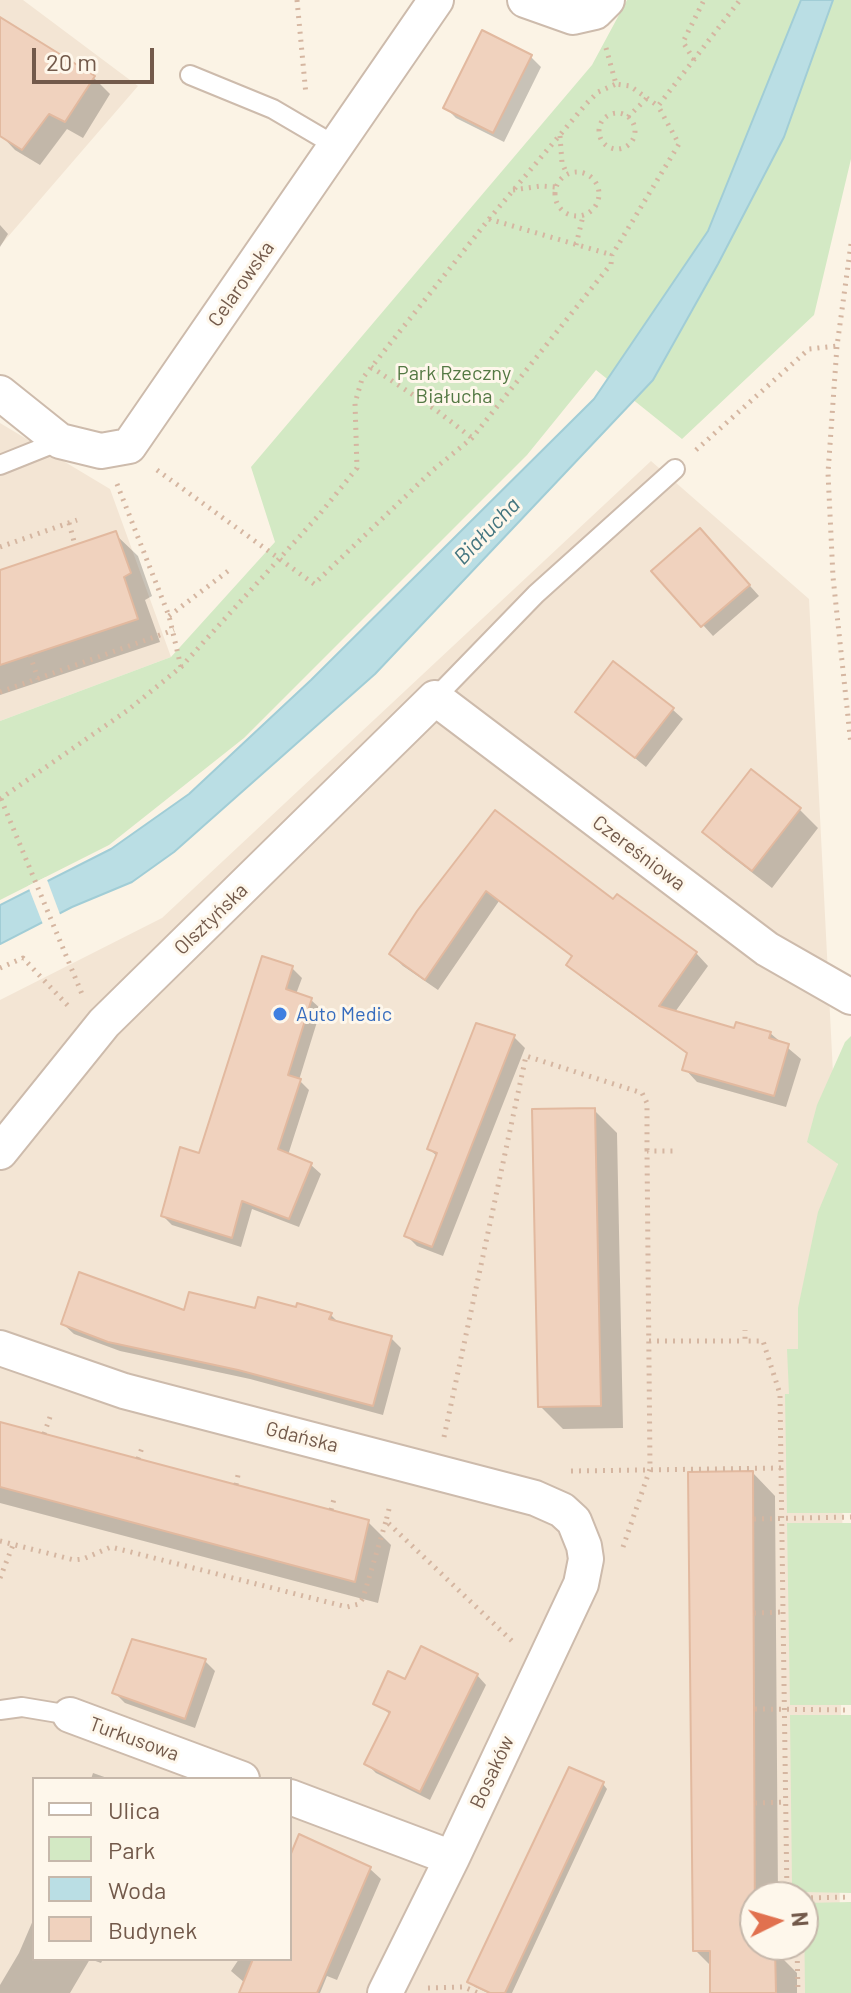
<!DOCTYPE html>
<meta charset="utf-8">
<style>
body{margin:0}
#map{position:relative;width:851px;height:1993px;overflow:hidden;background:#fbf3e5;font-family:Barlow,sans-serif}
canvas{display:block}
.legend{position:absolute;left:32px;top:1777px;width:260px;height:184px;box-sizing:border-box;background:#fef7eb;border:2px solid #c6b8ab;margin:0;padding:10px 14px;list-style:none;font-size:24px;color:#735a4b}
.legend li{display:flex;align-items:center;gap:16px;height:40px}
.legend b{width:40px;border:2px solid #c6b8ab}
.north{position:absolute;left:739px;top:1881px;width:80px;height:80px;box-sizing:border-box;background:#fef7eb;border:2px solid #c6b8ab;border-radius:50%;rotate:85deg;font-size:22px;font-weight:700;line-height:32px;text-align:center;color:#735a4b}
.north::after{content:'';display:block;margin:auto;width:28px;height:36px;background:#e1714f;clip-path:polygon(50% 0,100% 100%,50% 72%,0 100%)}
.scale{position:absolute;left:32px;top:48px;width:122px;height:36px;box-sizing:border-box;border:4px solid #735a4b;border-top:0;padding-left:10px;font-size:24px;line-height:28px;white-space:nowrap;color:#735a4b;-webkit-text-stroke:6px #fef7eb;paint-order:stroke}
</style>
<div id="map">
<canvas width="851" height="1993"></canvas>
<ul class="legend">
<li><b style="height:10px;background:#fff"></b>Ulica</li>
<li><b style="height:22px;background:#d3e9c4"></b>Park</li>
<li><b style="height:22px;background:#badee4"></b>Woda</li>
<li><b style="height:22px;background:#f0d2be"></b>Budynek</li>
</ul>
<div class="north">N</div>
<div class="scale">20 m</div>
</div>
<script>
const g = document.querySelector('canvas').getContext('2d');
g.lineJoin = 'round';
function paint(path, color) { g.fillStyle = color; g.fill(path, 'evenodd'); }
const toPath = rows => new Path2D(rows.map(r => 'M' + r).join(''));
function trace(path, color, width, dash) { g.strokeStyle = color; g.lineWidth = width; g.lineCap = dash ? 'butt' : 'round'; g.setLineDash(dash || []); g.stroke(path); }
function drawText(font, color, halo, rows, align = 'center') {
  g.font = font + ' Barlow,sans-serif'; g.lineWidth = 6; g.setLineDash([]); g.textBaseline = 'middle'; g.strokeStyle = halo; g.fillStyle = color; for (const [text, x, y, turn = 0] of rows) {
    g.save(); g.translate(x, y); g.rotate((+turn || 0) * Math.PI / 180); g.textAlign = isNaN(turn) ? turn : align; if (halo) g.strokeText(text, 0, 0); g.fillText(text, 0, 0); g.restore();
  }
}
const residential = toPath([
 [0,0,23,0,138,86,0,246],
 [0,423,110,489,171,657,0,721],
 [651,461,809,599,844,1291,839,1993,0,1993,0,1000,162,918],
 [34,1779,290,1779,290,1959,34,1959],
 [755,1897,803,1897,803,1945,755,1945]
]);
const green = toPath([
 [627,0,851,0,851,159,814,315,682,439,596,370,527,455,244,738,109,845,0,900,0,721,171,657,275,542,251,467,592,65],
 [851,1036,851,1513,787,1513,785,1394,789,1394,787,1349,798,1349,798,1308,818,1212,838,1164,807,1142,817,1105,845,1042],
 [787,1523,851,1523,851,1705,790,1705],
 [790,1715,851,1715,851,1893,802,1892,792,1885],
 [851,1902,851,1993,805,1993,804,1903]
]);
const water = toPath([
 [801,0,833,0,784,137,718,264,653,380,375,674,174,852,132,882,72,907,0,944,0,905,111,849,189,794,311,680,594,399,708,231,801,0]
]);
const pier = toPath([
 [46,877,61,917,44,927,28,886]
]);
const shadow = toPath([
 [0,19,94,78,110,94,83,138,67,129,40,165,15,150,0,134],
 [531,57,541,67,504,142,456,118,446,108],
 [0,225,8,234,0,247],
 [115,534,138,556,152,596,145,600,160,642,0,695,0,572],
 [710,541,759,596,713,636,654,571],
 [672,709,683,719,646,767,578,712],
 [751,772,800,810,818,828,772,888,723,850,705,832],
 [495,813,613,902,696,953,708,966,675,1012,735,1031,770,1033,801,1059,786,1107,697,1082,685,1069,689,1055,581,977,569,965,574,958,499,901,438,990,403,966,391,954],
 [292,968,302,978,296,994,311,1000,321,1009,299,1080,309,1090,288,1155,311,1165,321,1174,299,1227,252,1209,241,1247,172,1225,163,1216,200,1155],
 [477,1026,514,1037,525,1048,443,1256,417,1246,407,1236,438,1157,429,1149],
 [594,1110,617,1133,623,1428,563,1429,540,1406],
 [257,1310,331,1315,340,1324,391,1338,401,1348,383,1415,250,1379,120,1351,74,1334,63,1324],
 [0,1424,368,1522,391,1545,378,1603,0,1503],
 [753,1473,775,1496,778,1897,755,1897,755,1945,778,1945,778,1954,797,1973,797,1993,712,1993,712,1967,695,1950],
 [205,1661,215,1671,195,1728,125,1703,114,1692],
 [477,1675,486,1685,430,1800,376,1773,367,1764,391,1715,376,1703,406,1682],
 [93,1773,110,1779,91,1779],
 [603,1784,607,1789,512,1993,488,1993,475,1987,470,1982],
 [290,1861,370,1869,381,1879,337,1980,327,1976,320,1993,241,1993,245,1983,231,1971,239,1959,290,1959],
 [34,1918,34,1959,103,1959,101,1963,90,1959,70,1993,0,1993,0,1985,19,1953]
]);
const building = toPath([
 [0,17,95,76,65,122,49,114,22,150,0,136,0,17],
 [482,30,532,55,493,133,443,108,482,30],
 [700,528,750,585,701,627,651,571,700,528],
 [116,531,131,573,124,577,138,619,0,665,0,570,116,531],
 [613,661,674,708,635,758,575,712,613,661],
 [751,769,801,808,752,871,702,832,751,769],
 [495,810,613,899,617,894,697,952,659,1006,734,1028,736,1022,771,1032,769,1038,789,1044,774,1096,682,1070,687,1053,566,965,572,956,486,891,425,980,389,954,417,911,495,810],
 [262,956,293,966,286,989,312,998,288,1075,301,1079,278,1149,312,1163,289,1219,242,1201,232,1238,161,1216,180,1147,199,1153,262,956],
 [476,1023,515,1035,432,1247,404,1236,437,1153,427,1149,476,1023],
 [595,1108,601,1406,538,1407,532,1109,595,1108],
 [79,1272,184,1310,189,1292,255,1308,258,1297,296,1307,297,1303,332,1313,329,1319,392,1336,373,1406,238,1370,108,1342,61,1324,79,1272],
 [0,1422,369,1520,355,1582,0,1487,0,1422],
 [753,1471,755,1945,757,1948,775,1948,776,1993,710,1993,710,1951,693,1951,688,1472,753,1471],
 [132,1639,206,1659,185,1719,112,1693,132,1639],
 [421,1646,478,1674,420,1792,364,1764,390,1712,373,1704,388,1671,405,1679,421,1646],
 [569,1767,604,1782,505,1993,490,1993,467,1982,569,1767],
 [299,1834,371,1867,317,1993,239,1993,253,1959,290,1959,290,1856,299,1834]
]);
const path = toPath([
 [297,0,306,95],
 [606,48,616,84,630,86,658,106],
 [694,60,683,42,704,0],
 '599 131a18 18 0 1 1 36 0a18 18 0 1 1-36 0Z',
 [628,117,647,98],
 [560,136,562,163,567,174],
 '555 194a22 22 0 1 1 44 0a22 22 0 1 1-44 0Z',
 [513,190,541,186,556,187],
 [489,219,612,255],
 [851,244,837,346,828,473,833,577,851,745],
 [576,245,583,216],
 [371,367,436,410,472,438],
 [696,450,809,349,837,346],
 [157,470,314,584,433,470,472,438,611,264,612,255,679,144,658,106,740,0],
 [117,484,169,616,181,667],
 [69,523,75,545],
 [0,547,77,520],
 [169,616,228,571],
 [30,655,38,679],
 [0,692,174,630],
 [0,799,128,710,181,667,319,515,357,468,355,403,362,379,489,219,586,104,598,92,616,84],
 [1,799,82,994],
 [0,968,23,958,71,1009],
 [649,1341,745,1341],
 [44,1434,50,1417],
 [444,1437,526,1056,642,1093,647,1103,647,1151],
 [138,1459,143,1445],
 [781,1468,787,1897],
 [571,1471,781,1468,780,1394,763,1341,745,1341,745,1330],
 [236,1485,239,1470],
 [389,1509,386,1521,513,1642],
 [331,1510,335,1495],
 [754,1519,851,1517],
 [0,1541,74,1560,83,1559,111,1547,347,1607,359,1604,363,1598,386,1521],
 [623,1547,650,1469,647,1151,674,1151],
 [0,1578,13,1545],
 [754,1613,783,1612],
 [755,1709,851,1710],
 [755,1803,786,1802],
 [803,1898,851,1897],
 [797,1945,798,1993],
 [428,1988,464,1987,478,1993]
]);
const lane = toPath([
 [190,75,273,109,336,146],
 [0,465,60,441],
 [435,698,536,594,675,469],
 [0,1710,22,1707,70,1715]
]);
const street = toPath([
 [525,0,573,17,595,12,607,0],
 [0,393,60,441,101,451,129,446,436,0],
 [0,1152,104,1023,435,698,767,949,851,997],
 [0,1348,124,1391,535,1498,562,1510,574,1521,584,1546,586,1559,581,1584,452,1858,385,1993],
 [70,1715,242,1779],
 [290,1797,452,1858]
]);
const markers = [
 [280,1014,8,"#3f7fe0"]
];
const streetNames = [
 ["Celarowska",241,284,-55],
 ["Czereśniowa",639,853,37],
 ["Olsztyńska",211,919,-44],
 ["Gdańska",302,1437,14],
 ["Turkusowa",134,1739,20],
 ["Bosaków",492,1772,-65]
];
const parkNames = [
 ["Park Rzeczny",454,373],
 ["Białucha",454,396]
];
const shopNames = [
 ["Auto Medic",296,1014]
];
const waterNames = [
 ["Białucha",487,531,-46]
];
paint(residential, '#f3e5d4');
paint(green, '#d3e9c4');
paint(water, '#badee4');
trace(water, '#a1cdd6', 2);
paint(pier, '#fbf3e5');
paint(shadow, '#0003');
paint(building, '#f0d2be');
trace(building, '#e2b99f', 2);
trace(lane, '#cdbbac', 22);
trace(street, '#cdbbac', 38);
trace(path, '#d5b6a1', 5, [2, 6]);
trace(lane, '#fff', 18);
trace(street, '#fff', 34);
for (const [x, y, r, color] of markers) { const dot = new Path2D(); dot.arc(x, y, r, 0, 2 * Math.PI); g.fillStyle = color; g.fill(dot); trace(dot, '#fef7eb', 3); }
drawText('20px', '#735a4b', '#fef7eb', streetNames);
drawText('20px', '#537843', '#fef7eb', parkNames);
drawText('20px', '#366cbe', '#fef7eb', shopNames, 'left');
drawText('italic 22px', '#43757f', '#fef7eb', waterNames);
</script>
